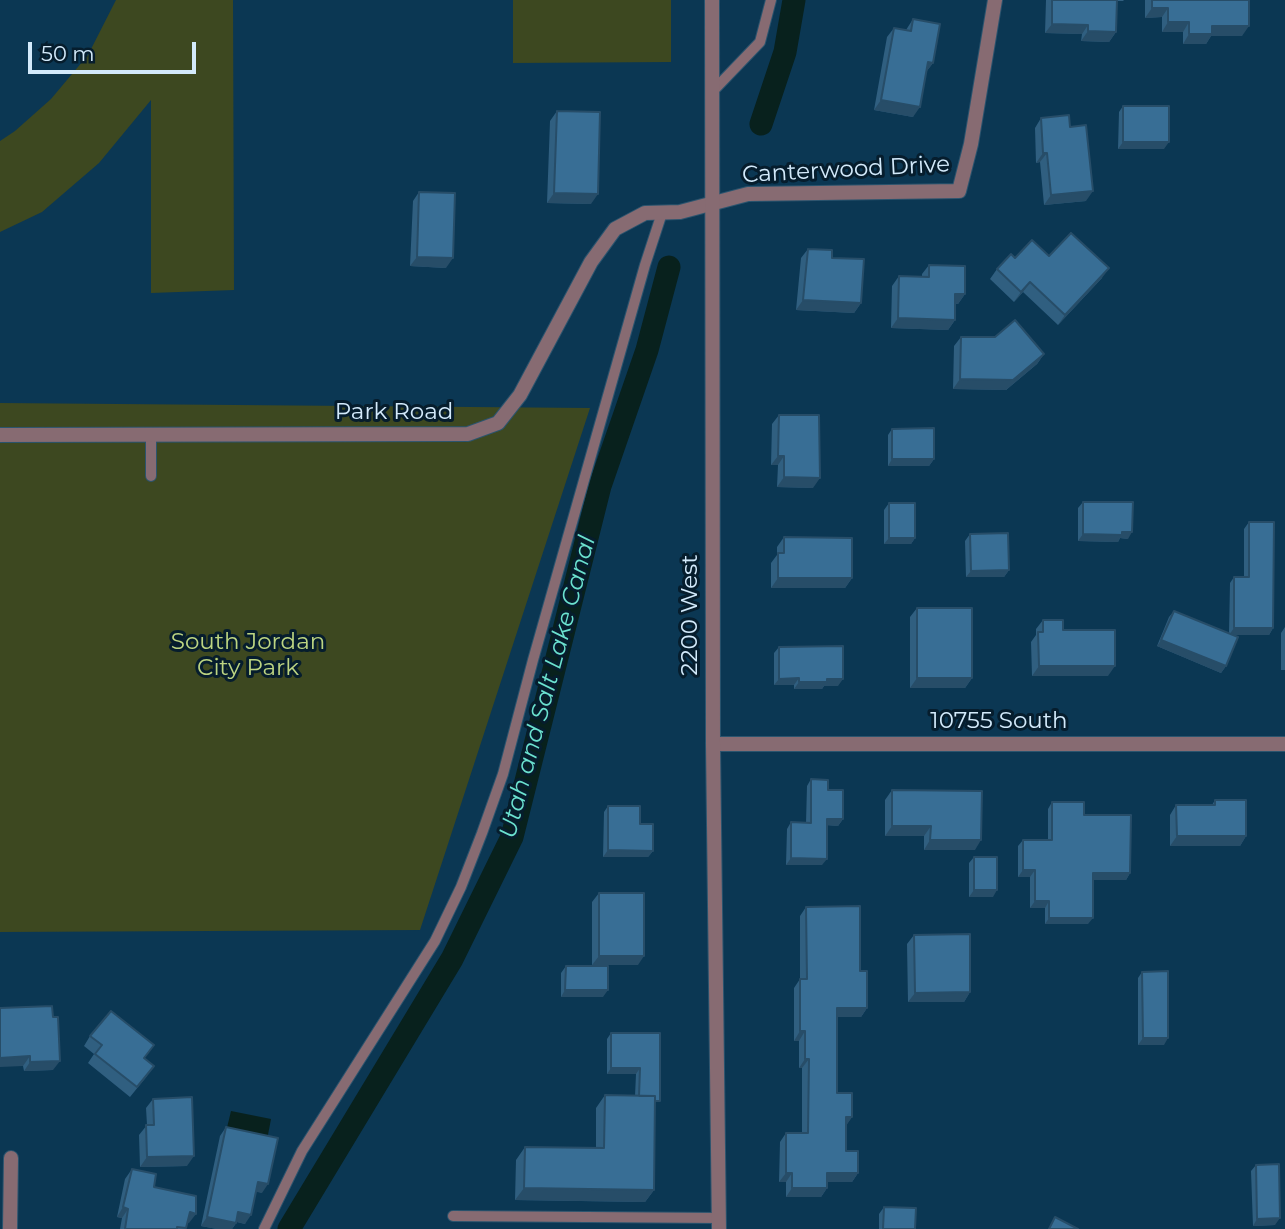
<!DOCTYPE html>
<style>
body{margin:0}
#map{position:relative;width:1285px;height:1229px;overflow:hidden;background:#0b3753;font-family:Montserrat,sans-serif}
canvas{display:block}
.scale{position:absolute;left:28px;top:42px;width:168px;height:32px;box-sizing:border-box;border:4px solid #d3eafb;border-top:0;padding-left:9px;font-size:21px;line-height:24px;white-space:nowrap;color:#d3eafb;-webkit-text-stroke:5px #061d2d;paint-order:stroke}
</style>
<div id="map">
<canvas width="1285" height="1229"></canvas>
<div class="scale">50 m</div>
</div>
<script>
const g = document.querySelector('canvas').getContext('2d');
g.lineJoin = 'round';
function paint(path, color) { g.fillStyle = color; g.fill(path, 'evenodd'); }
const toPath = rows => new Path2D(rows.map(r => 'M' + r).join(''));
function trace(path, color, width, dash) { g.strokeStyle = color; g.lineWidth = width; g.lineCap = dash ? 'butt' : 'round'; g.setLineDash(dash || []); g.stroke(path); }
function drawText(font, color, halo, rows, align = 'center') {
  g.font = font + ' Montserrat,sans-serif'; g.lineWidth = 6; g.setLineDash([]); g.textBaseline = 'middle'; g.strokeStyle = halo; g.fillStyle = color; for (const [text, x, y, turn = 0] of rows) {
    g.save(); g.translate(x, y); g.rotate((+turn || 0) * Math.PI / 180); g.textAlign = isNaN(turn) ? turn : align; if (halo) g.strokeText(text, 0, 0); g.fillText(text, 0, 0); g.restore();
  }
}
const green = toPath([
 [116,0,233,0,234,290,151,293,151,100,99,163,42,212,0,232,0,141,15,131,51,99,88,55],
 [513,0,671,0,671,62,513,63],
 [0,403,590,408,420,930,0,932]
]);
const water = toPath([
 [231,1111,271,1119,267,1140,226,1132]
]);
const canal = toPath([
 [761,124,785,52,794,0],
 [289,1229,452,959,512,837,600,486,647,350,669,267]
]);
const service = toPath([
 [712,92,760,42,771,0],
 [151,476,151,436],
 [453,1216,719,1218],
 [264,1229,302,1151,435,941,461,887,482,833,503,774,533,660,645,265,662,213]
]);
const minor = toPath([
 [0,435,468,434,498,423,520,395,591,262,615,229,645,213,680,212,748,194,959,191,971,144,995,0],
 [713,744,1285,744],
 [10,1229,11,1158]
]);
const tertiary = toPath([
 [712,0,713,744,719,1229]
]);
const wall = toPath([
 [1046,0,1124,0,1123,1,1117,1,1116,32,1109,42,1081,41,1082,34,1045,33],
 [1145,0,1249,0,1242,36,1211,36,1206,44,1183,44,1183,32,1162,32,1162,17,1145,18],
 [913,19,933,63,926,72,913,117,874,110,887,37,894,28,906,30],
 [1123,106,1164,149,1118,149,1119,112],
 [557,111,591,204,547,203,550,121],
 [1041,118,1070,127,1086,201,1044,205,1040,162,1036,163,1035,128],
 [419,192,446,268,410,266,413,201],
 [808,249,832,258,861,303,854,313,796,310,801,258],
 [1049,256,1102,278,1058,325,1023,292,1014,302,990,279,997,269,1015,258],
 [929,265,965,294,958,304,955,304,955,320,948,330,891,328,892,286,899,276,922,277,922,274],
 [961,337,1044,354,1037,364,1006,390,953,389,954,346],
 [779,415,813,488,777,487,778,465,771,465,772,424],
 [892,429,934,459,929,466,888,466,888,435],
 [1083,502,1128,539,1120,538,1118,542,1078,541,1078,508],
 [889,503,915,538,911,544,884,544,884,510],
 [1249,522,1273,628,1269,635,1233,635,1226,666,1221,673,1157,646,1169,617,1174,611,1229,633,1230,583,1234,577,1244,577,1244,529],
 [970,534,1009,570,1004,577,966,577,965,541],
 [784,537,852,578,845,588,771,588,771,563,777,555,777,547],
 [917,608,972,678,965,688,910,688,910,617],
 [1043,620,1063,630,1108,676,1032,676,1031,642,1036,635,1036,629],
 [1285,627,1285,670,1281,670,1281,633],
 [779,647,838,686,824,686,822,689,794,689,794,685,774,685,774,653],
 [811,779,828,790,843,819,838,826,827,825,822,865,786,865,787,829,791,822,806,823,807,786],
 [892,790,975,850,924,850,924,836,885,836,885,800],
 [1215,800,1246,836,1240,846,1170,846,1170,815,1176,805,1212,805],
 [1052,802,1084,815,1130,873,1126,880,1093,880,1088,924,1045,924,1045,908,1030,908,1030,877,1018,877,1018,846,1023,840,1048,840,1048,809],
 [608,806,640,824,653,851,648,857,603,857,604,812],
 [974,857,993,897,969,897,969,863],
 [599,893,638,965,592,965,592,902],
 [806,907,860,971,867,1008,861,1017,837,1017,837,1093,852,1117,846,1125,846,1151,858,1173,852,1182,827,1182,827,1188,821,1197,786,1197,786,1182,779,1182,780,1142,786,1133,802,1133,802,1068,799,1068,799,1041,794,1041,794,988,800,979,800,916],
 [914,935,970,992,964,1002,908,1002,907,944],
 [566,966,603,997,561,997,561,973],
 [1142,972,1164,1045,1138,1045,1138,978],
 [0,1008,53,1070,24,1071,23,1066],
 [611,1033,660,1033,655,1107,654,1190,645,1202,515,1200,516,1160,525,1147,596,1148,596,1108,605,1095,635,1096,636,1074,607,1074,607,1039],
 [90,1036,144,1058,147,1076,130,1097,88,1063,94,1054,84,1046],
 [153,1099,187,1166,140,1167,139,1135,147,1125,146,1108],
 [226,1127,262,1193,256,1191,245,1224,237,1222,232,1229,217,1229,201,1226,220,1136],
 [1256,1165,1275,1225,1253,1226,1251,1171],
 [132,1169,154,1187,189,1223,187,1223,186,1229,120,1229,122,1218,117,1217,125,1179],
 [884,1207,915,1229,879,1229,879,1214]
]);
const shadedWall = toPath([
 [1152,8,1168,8,1162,17,1145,18],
 [1168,22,1189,22,1183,32,1162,32],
 [1052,24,1088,25,1082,34,1045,33],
 [1212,26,1249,26,1242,36,1211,36,1206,44,1183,44,1189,34],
 [1088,31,1116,32,1109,42,1081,41],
 [928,62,933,63,926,72],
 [881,100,920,107,913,117,874,110],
 [1123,142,1169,142,1164,149,1118,149],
 [1043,153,1047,153,1040,162,1036,163],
 [1093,191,1086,201,1044,205,1051,195],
 [554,193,598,194,591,204,547,203],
 [417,257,453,258,446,268,410,266],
 [1109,268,1102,278,1058,325,1065,315],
 [1030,282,1023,292,1014,302,1021,292],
 [955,294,965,294,958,304,948,303],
 [803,300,861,303,854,313,796,310],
 [898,318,955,320,948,330,891,328],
 [1044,354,1037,364,1006,390,953,389,960,379],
 [778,456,784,456,778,465,771,465],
 [892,459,934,459,929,466,888,466],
 [784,477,820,478,813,488,777,487],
 [1122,532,1132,532,1128,539,1120,538,1118,542,1078,541,1083,534],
 [889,538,915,538,911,544,884,544],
 [1009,570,1004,577,966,577,971,571],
 [778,578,852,578,845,588,771,588],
 [1234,628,1273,628,1269,635,1229,635],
 [1161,640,1226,666,1221,673,1157,646],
 [1039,666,1115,666,1108,676,1032,676],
 [799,678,794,685,774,685,779,679],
 [917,678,972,678,965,688,910,688],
 [827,679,843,679,838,686,824,686,822,689,794,689,799,682],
 [827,819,843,819,838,826,823,825],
 [892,826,931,826,924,836,885,836],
 [1177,836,1246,836,1240,846,1170,846],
 [930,840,981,840,975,850,924,850],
 [608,850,653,851,648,857,603,857],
 [791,858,827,859,822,865,786,865],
 [1023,870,1035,870,1030,877,1018,877],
 [1093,873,1130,873,1126,880,1088,880],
 [974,890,997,890,993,897,969,897],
 [1035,901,1049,901,1045,908,1030,908],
 [1049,918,1093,918,1088,924,1045,924],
 [599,956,644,956,638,965,592,965],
 [565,990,608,990,603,997,561,997],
 [970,992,964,1002,908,1002,915,993],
 [837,1008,867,1008,861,1017,831,1017],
 [800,1031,805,1031,799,1041,794,1041],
 [1143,1038,1168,1038,1164,1045,1138,1045],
 [30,1056,23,1066,0,1067,0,1058],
 [805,1059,809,1059,802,1068,799,1068],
 [60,1061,53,1070,24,1071,30,1062],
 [611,1068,640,1068,636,1074,607,1074],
 [846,1117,852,1117,846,1126],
 [194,1156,187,1166,140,1167,147,1157],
 [786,1173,792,1173,786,1182,779,1182],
 [827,1173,858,1173,852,1182,821,1182],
 [258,1182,268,1184,262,1193,252,1191],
 [524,1188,654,1190,645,1202,515,1200],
 [792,1188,827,1188,821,1197,786,1197],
 [123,1207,128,1209,122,1218,117,1217],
 [190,1212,196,1214,189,1223,183,1222],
 [238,1212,251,1215,245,1224,233,1221],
 [207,1217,236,1223,232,1229,217,1229,201,1226],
 [1280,1218,1275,1225,1253,1226,1257,1219]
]);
const building = toPath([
 [1052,0,1117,0,1116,32,1088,31,1088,25,1052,24,1052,0],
 [1152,0,1249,0,1249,26,1212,26,1212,34,1189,34,1189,22,1168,22,1168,8,1152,8,1152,0],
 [913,19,940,24,933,63,928,62,920,107,881,100,894,28,911,31,913,19],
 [1123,106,1169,106,1169,142,1123,142,1123,106],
 [557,111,600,112,598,194,554,193,557,111],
 [1069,115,1070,127,1086,125,1093,191,1051,195,1047,153,1043,153,1041,118,1069,115],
 [419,192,455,193,453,258,417,257,419,192],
 [1071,233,1109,268,1065,315,1030,282,1021,292,997,269,1011,254,1015,258,1032,240,1049,256,1071,233],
 [808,249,832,250,832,258,864,259,861,303,803,300,808,249],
 [929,265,965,266,965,294,955,294,955,320,898,318,899,276,929,277,929,265],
 [1015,320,1044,354,1013,380,960,379,961,337,995,337,1015,320],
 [779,415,819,415,820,478,784,477,784,456,778,456,779,415],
 [934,428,934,459,892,459,892,429,934,428],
 [1083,502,1133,502,1132,532,1122,532,1122,535,1083,534,1083,502],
 [889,503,915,503,915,538,889,538,889,503],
 [1249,522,1274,522,1273,628,1234,628,1234,577,1249,577,1249,522],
 [1008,533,1009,570,971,571,970,534,1008,533],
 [784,537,852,538,852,578,778,578,778,553,784,553,784,537],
 [917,608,972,608,972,678,917,678,917,608],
 [1174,611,1238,637,1226,666,1161,640,1174,611],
 [1043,620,1063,620,1063,630,1115,630,1115,666,1039,666,1038,632,1043,632,1043,620],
 [843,646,843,679,827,679,827,682,799,682,799,678,779,679,779,647,843,646],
 [811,779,828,780,828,790,843,790,843,819,827,819,827,859,791,858,791,822,811,823,811,779],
 [892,790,982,791,981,840,930,840,931,826,892,826,892,790],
 [1215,800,1246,800,1246,836,1177,836,1176,805,1215,805,1215,800],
 [1052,802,1084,802,1084,815,1131,815,1130,873,1093,873,1093,918,1049,918,1049,901,1035,901,1035,870,1023,870,1023,840,1052,840,1052,802],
 [608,806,640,806,640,824,653,824,653,851,608,850,608,806],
 [974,857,997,857,997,890,974,890,974,857],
 [599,893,644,893,644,956,599,956,599,893],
 [860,906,860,971,867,971,867,1008,837,1008,837,1093,852,1093,852,1117,846,1117,846,1151,858,1151,858,1173,827,1173,827,1188,792,1188,792,1173,786,1173,786,1133,808,1133,809,1059,805,1059,805,1031,800,1031,800,979,807,979,806,907,860,906],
 [970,934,970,992,915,993,914,935,970,934],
 [566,966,608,966,608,990,565,990,566,966],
 [1168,971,1168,1038,1143,1038,1142,972,1168,971],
 [52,1006,53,1017,58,1017,60,1061,30,1062,30,1056,0,1058,0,1008,52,1006],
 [111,1011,154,1045,144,1058,154,1066,137,1087,95,1054,102,1045,90,1036,111,1011],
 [611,1033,660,1033,660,1101,655,1101,655,1096,639,1096,640,1068,611,1068,611,1033],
 [605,1095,655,1096,654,1190,524,1188,525,1147,604,1148,605,1095],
 [192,1097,194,1156,147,1157,146,1125,154,1125,153,1099,192,1097],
 [226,1127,278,1138,268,1184,258,1182,251,1215,238,1212,236,1223,207,1217,226,1127],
 [1279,1164,1280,1218,1257,1219,1256,1165,1279,1164],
 [132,1169,156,1174,154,1187,196,1196,196,1214,190,1212,186,1228,177,1227,177,1229,125,1229,128,1209,123,1207,132,1169],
 [884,1207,916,1208,915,1229,883,1229,884,1207],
 [1055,1217,1078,1229,1049,1229,1055,1217]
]);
const streetNames = [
 ["Canterwood Drive",846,170,-3],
 ["Park Road",394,412],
 ["2200 West",690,615,-90],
 ["10755 South",999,721]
];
const parkNames = [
 ["South Jordan",248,642],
 ["City Park",248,668]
];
const waterNames = [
 ["Utah and Salt Lake Canal",548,687,-75]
];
paint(green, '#3d4820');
paint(water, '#08211d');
trace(canal, '#08211d', 23);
trace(service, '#2b546e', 12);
trace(minor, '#2b546e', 16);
trace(tertiary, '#2b546e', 16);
trace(service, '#876b72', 10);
trace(minor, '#876b72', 14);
trace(tertiary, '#876b72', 14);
paint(wall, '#305f80');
paint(shadedWall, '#274d68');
paint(building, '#386e95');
trace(building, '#274d68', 2);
drawText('23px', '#d3eafb', '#061d2d', streetNames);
drawText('23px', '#bdd582', '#061d2d', parkNames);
drawText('italic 24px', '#6be1cf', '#061d2d', waterNames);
</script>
